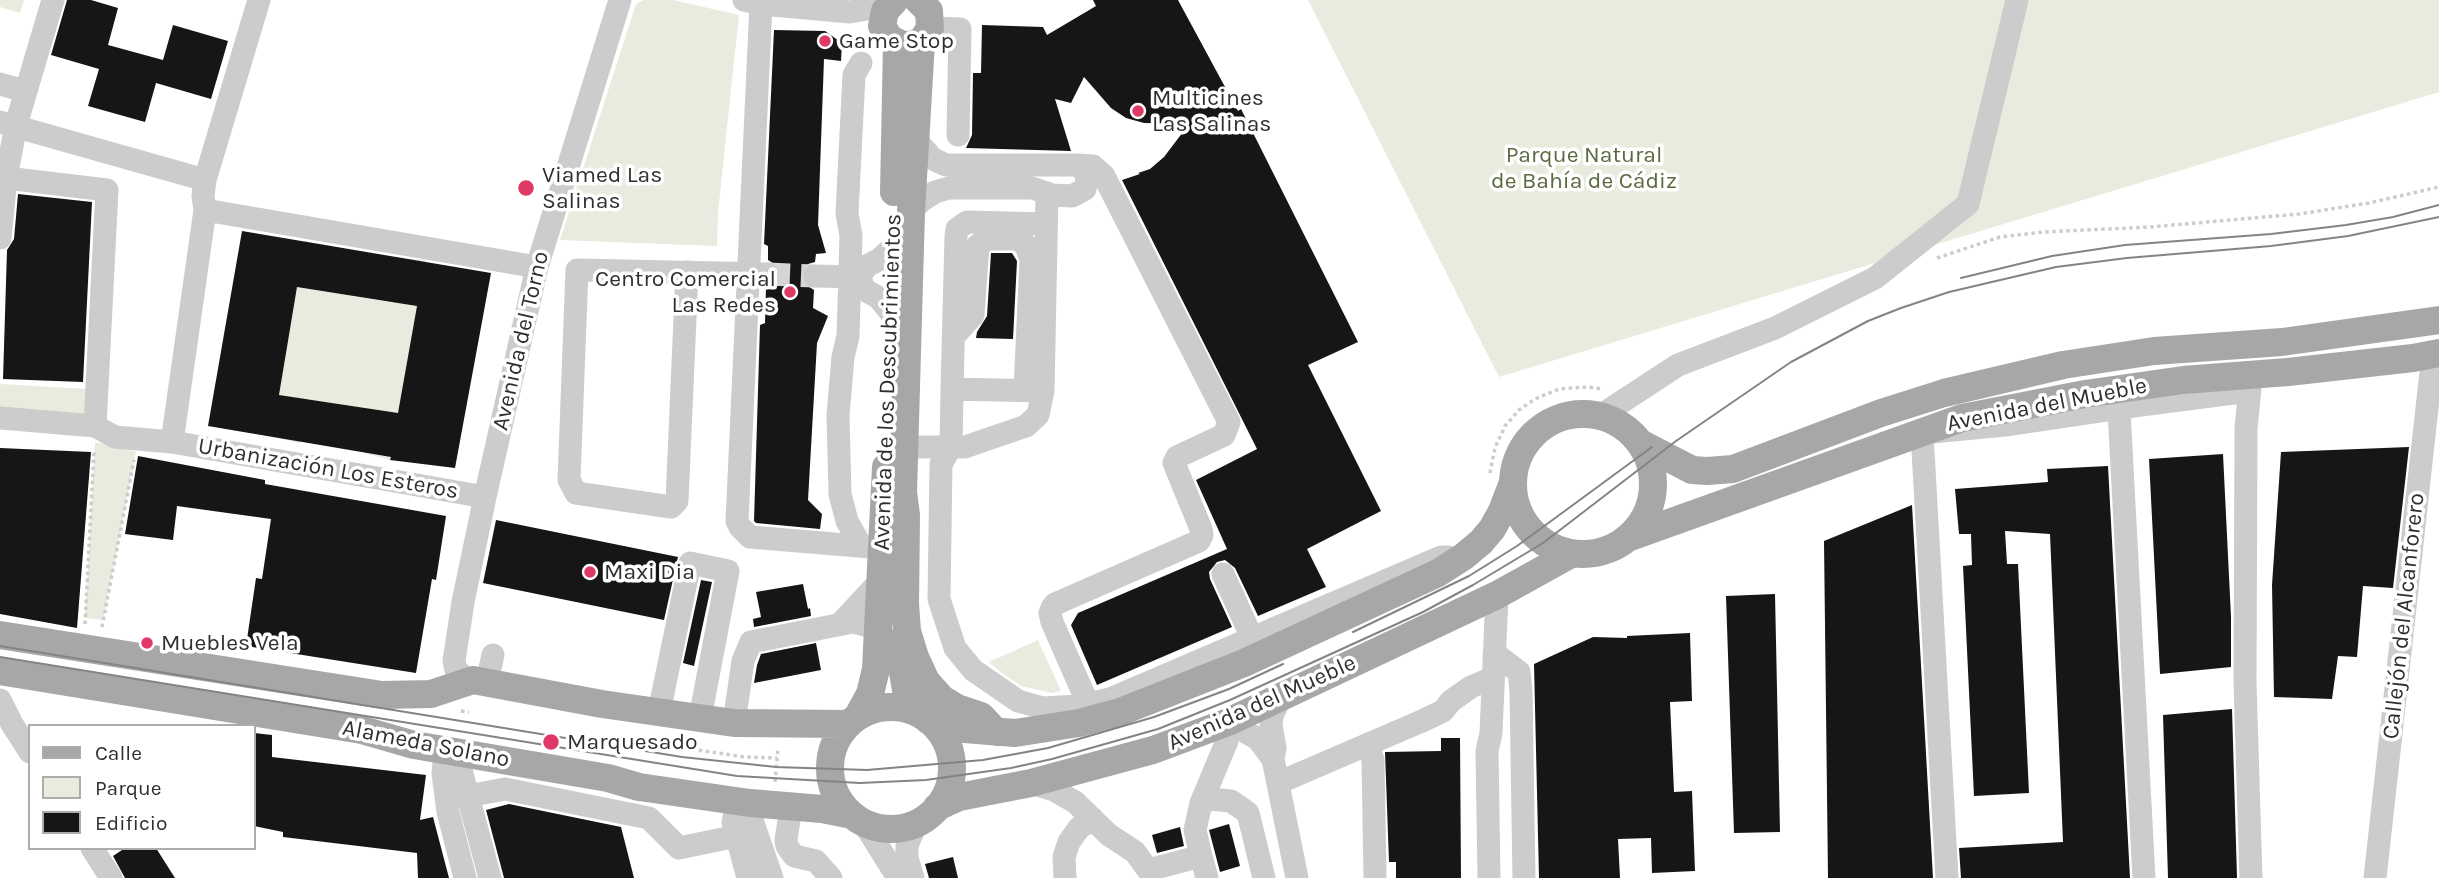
<!DOCTYPE html>
<meta charset="utf-8">
<style>
body{margin:0}
#map{position:relative;width:2439px;height:878px;overflow:hidden;background:#fff;font-family:Karla,sans-serif}
canvas{display:block}
.legend{position:absolute;left:28px;top:724px;width:228px;height:126px;box-sizing:border-box;background:#fff;border:2px solid #acacac;margin:0;padding:9px 12px;list-style:none;font-size:21px;color:#2f2f2f}
.legend li{display:flex;align-items:center;gap:14px;height:35px}
.legend b{width:35px;border:2px solid #acacac}
</style>
<div id="map">
<canvas width="2439" height="878"></canvas>
<ul class="legend">
<li><b style="height:9px;background:#a7a7a7"></b>Calle</li>
<li><b style="height:19px;background:#e8ecde"></b>Parque</li>
<li><b style="height:19px;background:#161616"></b>Edificio</li>
</ul>
</div>
<script>
const g = document.querySelector('canvas').getContext('2d');
g.lineJoin = 'round';
function paint(path, color) { g.fillStyle = color; g.fill(path, 'evenodd'); }
const toPath = rows => new Path2D(rows.map(r => 'M' + r).join(''));
function trace(path, color, width, dash) { g.strokeStyle = color; g.lineWidth = width; g.lineCap = dash ? 'butt' : 'round'; g.setLineDash(dash || []); g.stroke(path); }
function drawText(font, color, halo, rows, align = 'center') {
  g.font = font + ' Karla,sans-serif'; g.lineWidth = 7; g.setLineDash([]); g.textBaseline = 'middle'; g.strokeStyle = halo; g.fillStyle = color; for (const [text, x, y, turn = 0] of rows) {
    g.save(); g.translate(x, y); g.rotate((+turn || 0) * Math.PI / 180); g.textAlign = isNaN(turn) ? turn : align; if (halo) g.strokeText(text, 0, 0); g.fillText(text, 0, 0); g.restore();
  }
}
const green = toPath([
 [0,0,24,0,20,13,0,7],
 [644,0,673,0,739,15,718,212,717,246,560,240,636,4],
 [1308,0,2439,0,2439,92,1499,377],
 [305,241,333,246,326,291,388,302,396,257,426,260,390,460,364,453,371,409,307,399,300,443,272,437,287,347,223,337,227,318,290,329],
 [0,384,89,389,87,417,0,412],
 [95,442,136,452,103,620,85,618],
 [1038,640,1061,691,1052,693,1021,686,1003,674,989,662]
]);
const building = toPath([
 [67,0,91,0,118,8,108,45,163,60,173,25,228,41,211,99,156,83,145,122,88,106,99,69,51,55],
 [1093,0,1178,0,1238,111,1241,109,1358,342,1308,365,1381,511,1307,549,1326,587,1258,616,1235,568,1225,560,1217,562,1209,572,1210,579,1232,627,1097,685,1071,625,1078,613,1227,549,1196,480,1257,449,1122,180,1140,174,1138,173,1150,169,1164,157,1189,124,1144,123,1126,118,1111,108,1084,77,1071,103,1055,99,1071,151,966,148,972,135,973,73,981,73,982,25,1043,27,1047,35,1096,6],
 [774,30,825,31,842,43,841,61,824,59,818,225,826,253,816,254,815,262,808,264,801,275,803,283,814,290,813,308,828,316,817,343,808,500,822,514,820,529,756,523,754,521,760,325,765,323,766,288,774,286,781,275,779,267,768,260,768,246,764,244],
 [18,194,92,202,83,382,3,379,7,250,14,239],
 [242,231,491,273,455,468,390,460,391,457,208,426],
 [297,287,417,306,398,413,279,395],
 [991,253,1012,253,1017,261,1013,339,976,338,977,332,987,316],
 [2409,447,2393,588,2363,586,2357,657,2338,656,2332,699,2274,697,2272,585,2281,452],
 [0,448,91,452,77,628,0,614],
 [2223,454,2231,617,2231,667,2160,674,2149,459],
 [138,456,265,480,265,484,446,516,436,580,432,579,416,673,246,646,256,578,262,579,271,519,177,506,173,540,125,534],
 [2108,466,2130,878,1961,878,1959,848,2063,842,2050,534,2005,531,2007,564,2018,564,2029,793,1974,796,1963,566,1972,565,1971,534,1959,534,1955,489,2048,482,2047,469],
 [1912,505,1933,878,1828,878,1824,541],
 [496,520,678,557,664,620,483,583],
 [701,580,712,582,694,666,683,663],
 [803,584,808,609,810,608,811,616,754,627,753,619,761,617,756,592],
 [1775,594,1780,832,1734,833,1726,596],
 [1690,633,1692,701,1670,702,1674,792,1692,791,1695,871,1652,873,1651,838,1618,839,1620,878,1539,878,1534,664,1593,637,1627,638,1627,636],
 [816,643,821,670,754,683,757,665,761,654],
 [2232,709,2237,878,2168,878,2163,715],
 [254,733,272,735,272,757,426,775,420,820,433,817,449,878,418,878,417,853,283,837,283,832,254,826],
 [1441,738,1460,738,1461,878,1396,878,1396,862,1389,862,1385,752,1441,751],
 [509,804,621,827,634,878,504,878,486,810],
 [1229,824,1240,866,1220,872,1209,830],
 [1180,827,1184,846,1157,853,1152,835],
 [125,848,156,848,175,878,125,878,113,856],
 [953,857,958,878,929,878,925,864]
]);
const minorTunnel = toPath([
 [767,274,815,276]
]);
const path = toPath([
 [1937,258,2000,237,2043,232,2150,227,2299,214,2369,203,2439,187],
 [1490,473,1495,448,1505,426,1519,410,1535,399,1559,389,1588,387,1603,389],
 [85,624,94,450],
 [102,627,134,460],
 [461,711,469,712],
 [678,747,744,757,777,758],
 [775,782,778,748]
]);
const minor = toPath([
 [744,0,761,4,850,12,889,5],
 [761,4,737,521,740,527,750,537,883,548],
 [930,28,960,29,958,135],
 [0,84,25,91],
 [0,122,205,180],
 [1078,165,1093,166,1104,176,1229,422,1224,435,1177,457,1174,463,1201,529,1202,535,1199,541,1055,604,1052,608,1050,613,1052,622,1088,704],
 [6,178,107,190,95,426],
 [205,210,537,267],
 [911,212,921,201,935,192,949,188,1032,188,1052,195,1072,196,1085,189,1087,179,1086,173,1078,165,946,165,933,159,915,139],
 [0,238,6,178,16,125,53,0],
 [687,272,677,501,671,507,576,493,569,480,577,270,767,274],
 [815,276,859,277],
 [859,277,865,290,879,298,891,313],
 [859,277,867,266,880,259,893,247],
 [954,336,973,315,978,245,988,239,1016,239,1025,244,1031,259,1025,390],
 [952,389,951,447,941,464,939,599,955,648,973,670,1018,701,1043,708,1078,706,1110,699,1441,557,1448,557],
 [1043,391,952,389,956,236,957,229,967,222,1046,224],
 [2118,392,2144,878],
 [1600,416,1678,365,1775,328,1875,278,1968,204,2017,0],
 [0,418,95,426,115,437,172,442,485,497],
 [172,442,205,210,203,196,205,180,259,0],
 [904,447,965,447,1026,426,1038,415,1043,391,1047,193],
 [861,546,847,521,840,494,838,415,843,357,848,336,851,236,847,213,854,75,861,63],
 [1223,574,1258,651],
 [840,624,882,579],
 [1494,653,1519,672,1521,691,1524,878],
 [473,680,463,676,456,670,454,661,463,602,485,497,537,267,620,0],
 [487,682,493,655],
 [1281,696,1272,716,1271,725,1275,748,1273,759,1297,878],
 [0,700,12,724,30,752],
 [659,712,690,563,728,571,700,718],
 [734,723,743,661,751,642,853,622,879,629],
 [1368,744,1373,760,1375,878],
 [445,750,443,774,448,812,465,878],
 [462,753,461,770,490,878],
 [1031,783,1054,790,1075,802,1109,835,1135,852,1148,870,1201,856,1195,830,1201,803,1227,741,1228,722,1258,739,1273,759],
 [1278,783,1422,721,1443,711,1451,701,1471,687,1492,678],
 [468,796,505,789,649,818,679,848,737,836],
 [738,802,733,822,748,878],
 [750,803,753,823,772,878],
 [1201,803,1211,799,1231,801,1248,813,1264,878],
 [791,807,786,840,787,846,794,856,816,861,831,878],
 [863,822,898,878],
 [92,848,111,878],
 [1201,856,1207,878],
 [913,878,907,858,907,846,916,824],
 [1065,878,1064,857,1069,842,1079,828,1093,819],
 [1489,878,1487,751,1491,733,1497,595],
 [1947,878,1922,433,2005,425,2133,406,2249,391],
 [2251,878,2245,682,2246,428,2251,378],
 [2375,878,2433,354]
]);
const major = toPath([
 [895,0,885,11,882,26,890,39,905,46,921,42,930,28,929,11,918,0],
 [921,42,911,212,903,492,906,515,905,604,907,631,915,657,926,681,942,699,957,708,981,716,996,732],
 [894,192,897,44],
 '1513 484a70 70 0 1 1 140 0a70 70 0 1 1-140 0Z',
 [1640,443,1692,470,1707,471,1733,469,1881,413,1944,393,2063,365,2154,351,2282,342,2439,320],
 [1630,537,1962,418,2085,394,2183,380,2288,372,2413,358,2439,353],
 [0,635,382,695,431,694,473,680,602,704,734,723,848,724],
 [898,642,906,690,918,713],
 [0,671,362,730,414,745,608,778,639,787,750,803,822,809,852,815],
 '830 768a61 61 0 1 1 122 0a61 61 0 1 1-122 0Z',
 [858,716,870,694,876,669,886,467],
 [928,720,952,728,1015,733,1079,723,1120,712,1244,663,1438,573,1463,557,1481,542,1492,529,1502,511,1512,485],
 [937,807,959,797,1031,783,1153,750,1228,722,1497,595,1571,554]
]);
const tram = toPath([
 [1961,278,2052,256,2125,245,2271,234,2346,225,2393,217,2439,205],
 [1353,632,1469,576,1517,546,1652,447],
 [0,646,682,757,776,767,867,770,983,760,1048,748,1154,717,1229,689,1283,664],
 [0,657,737,776,860,783,926,780,1011,768,1052,759,1158,729,1230,700,1423,612,1473,585,1543,543,1676,441,1791,362,1868,321,1901,308,1949,292,2056,267,2127,258,2271,246,2348,236,2439,217]
]);
const markers = [
 [825,41,7,"#df3966"],
 [1138,111,7,"#df3966"],
 [526,188,9,"#df3966"],
 [790,292,7,"#df3966"],
 [590,572,7,"#df3966"],
 [147,643,7,"#df3966"],
 [551,742,9,"#df3966"]
];
const poiNames = [
 ["Game Stop",839,41],
 ["Multicines",1152,98],
 ["Las Salinas",1152,124],
 ["Viamed Las",542,175],
 ["Salinas",542,201],
 ["Centro Comercial",776,279,"right"],
 ["Las Redes",776,305,"right"],
 ["Maxi Dia",604,572],
 ["Muebles Vela",161,643],
 ["Marquesado",567,742]
];
const parkNames = [
 ["Parque Natural",1584,155],
 ["de Bahía de Cádiz",1584,181]
];
const streetNames = [
 ["Avenida del Torno",521,341,-77],
 ["Avenida de los Descubrimientos",888,382,-88],
 ["Avenida del Mueble",2047,405,-11],
 ["Urbanización Los Esteros",328,469,10],
 ["Callejón del Alcanforero",2404,616,-84],
 ["Avenida del Mueble",1262,703,-24],
 ["Alameda Solano",426,744,11]
];
paint(green, '#e8ecde');
paint(building, '#161616');
trace(minorTunnel, '#d5d5d5', 23, [23, 11]);
trace(path, '#ccc', 3.5, [3.5, 3.5]);
trace(minor, '#ccc', 23);
trace(major, '#a7a7a7', 28);
trace(tram, '#848484', 2);
for (const [x, y, r, color] of markers) { const dot = new Path2D(); dot.arc(x, y, r, 0, 2 * Math.PI); g.fillStyle = color; g.fill(dot); trace(dot, '#fff', 2.5); }
drawText('23px', '#2f2f2f', '#fff', poiNames, 'left');
drawText('23px', '#5b693e', '#fff', parkNames);
drawText('23px', '#2f2f2f', '#fff', streetNames);
</script>
